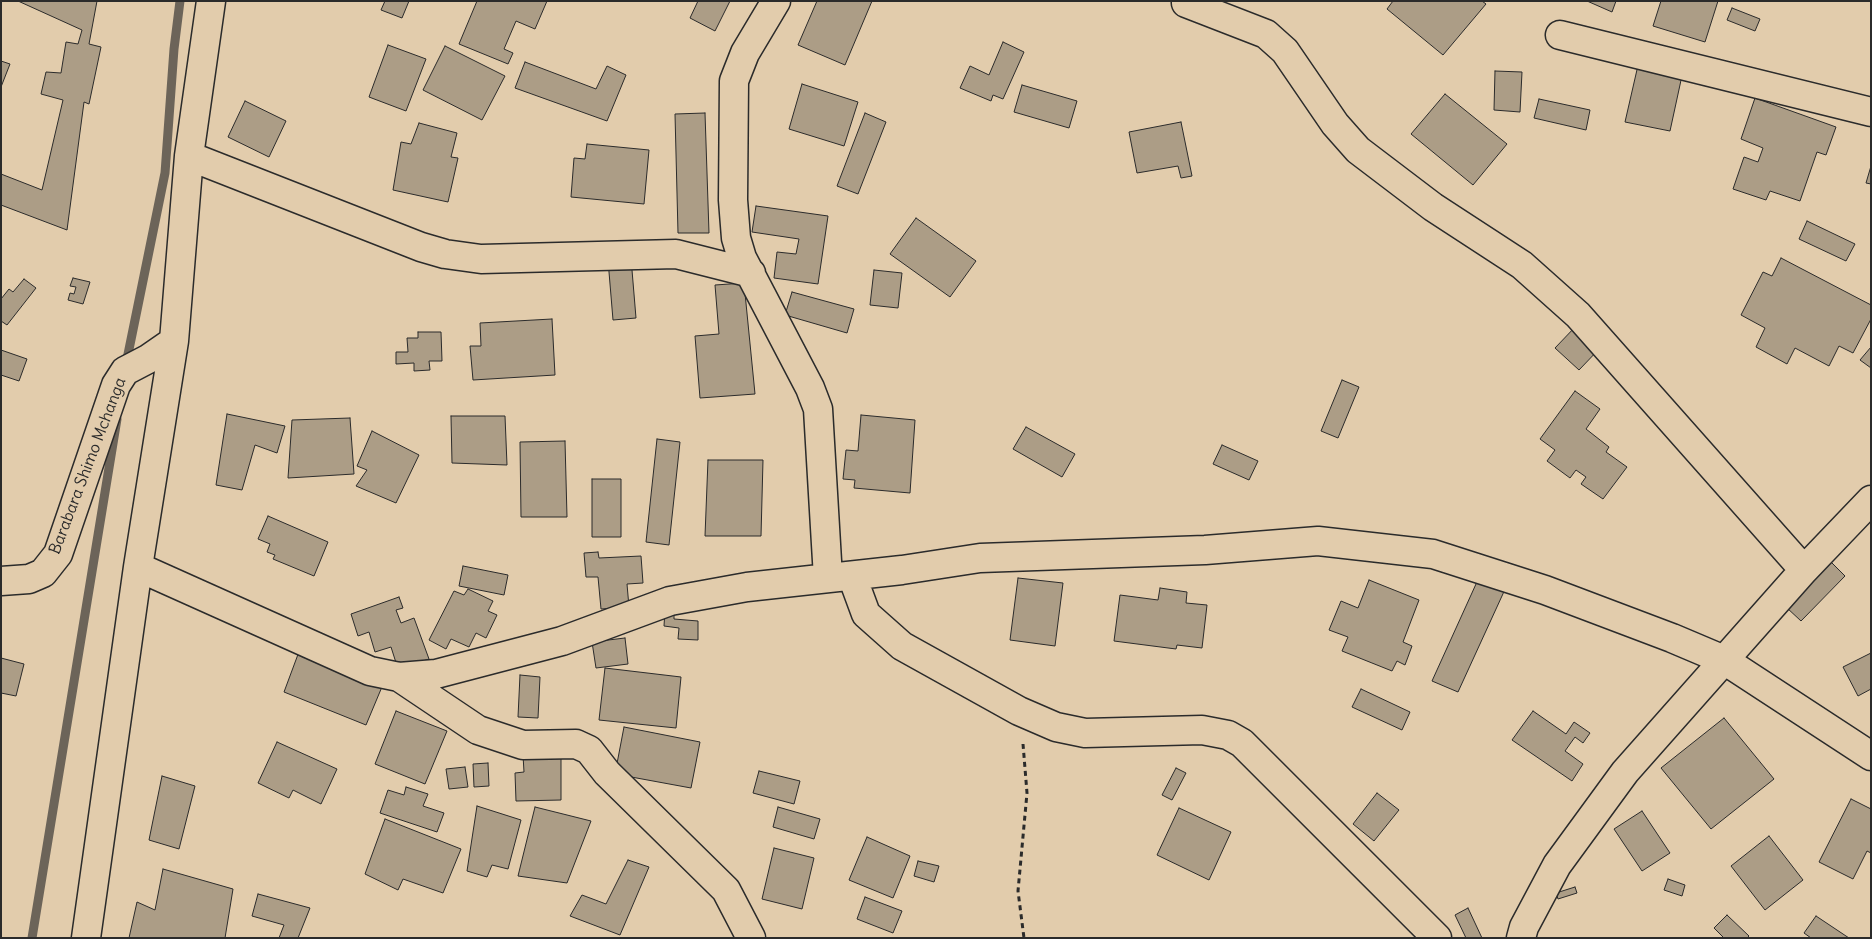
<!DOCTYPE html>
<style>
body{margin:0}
#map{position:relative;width:1872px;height:939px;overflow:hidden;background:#e2ccac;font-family:Delius,sans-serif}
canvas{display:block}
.frame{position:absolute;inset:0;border:2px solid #2b2b2b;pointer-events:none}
</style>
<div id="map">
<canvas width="1872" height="939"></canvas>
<div class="frame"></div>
</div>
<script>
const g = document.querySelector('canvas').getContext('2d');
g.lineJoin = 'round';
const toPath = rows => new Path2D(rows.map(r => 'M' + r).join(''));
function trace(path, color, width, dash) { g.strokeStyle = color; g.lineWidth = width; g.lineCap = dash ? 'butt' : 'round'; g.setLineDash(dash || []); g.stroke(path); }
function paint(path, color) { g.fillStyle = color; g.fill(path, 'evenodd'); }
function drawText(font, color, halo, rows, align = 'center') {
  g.font = font + ' Delius,sans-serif'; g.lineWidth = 4; g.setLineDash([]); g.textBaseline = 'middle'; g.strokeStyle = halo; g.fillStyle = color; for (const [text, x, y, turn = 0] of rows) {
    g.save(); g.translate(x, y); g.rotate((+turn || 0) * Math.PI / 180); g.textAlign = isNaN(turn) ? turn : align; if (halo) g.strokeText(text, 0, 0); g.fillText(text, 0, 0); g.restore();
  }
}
const stream = toPath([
 [126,364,165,173,174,49,180,1],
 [32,938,117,419]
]);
const building = toPath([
 [18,1,97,1,89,44,101,47,89,104,84,102,67,230,1,205,1,174,42,190,63,100,41,94,46,72,61,73,66,42,78,44,82,30,18,1],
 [385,1,409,1,402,18,381,10,385,1],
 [477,1,547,1,535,29,516,21,504,49,513,53,508,64,459,44,477,1],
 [698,1,730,1,715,31,690,18,698,1],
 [817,1,872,1,845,65,798,45,817,1],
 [1482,1,1486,4,1443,55,1387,9,1393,1,1482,1],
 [1587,1,1616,1,1612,12,1587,1],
 [1661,1,1718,1,1705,42,1653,26,1661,1],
 [1732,8,1760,19,1755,31,1727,20,1732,8],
 [1003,42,1024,52,1003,99,993,95,991,101,960,88,970,66,989,75,1003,42],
 [388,45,426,59,406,111,369,97,388,45],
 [445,46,505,76,482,120,423,90,445,46],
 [1,61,10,64,1,87,1,61],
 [1639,61,1683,71,1670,131,1625,122,1639,61],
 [525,62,596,89,607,66,626,75,607,121,515,88,525,62],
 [1495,71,1522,72,1520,112,1494,110,1495,71],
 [802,84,858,102,844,146,789,129,802,84],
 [1022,85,1077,101,1069,128,1014,112,1022,85],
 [1445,94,1507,144,1473,185,1411,134,1445,94],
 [1755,98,1836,127,1826,155,1817,152,1800,201,1770,191,1766,200,1733,189,1744,157,1758,162,1763,148,1741,139,1755,98],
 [1539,99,1590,110,1586,130,1534,118,1539,99],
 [245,101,286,121,269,157,228,137,245,101],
 [705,113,709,233,678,233,675,114,705,113],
 [865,113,886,122,858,194,837,186,865,113],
 [1181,122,1192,176,1181,178,1178,166,1137,173,1129,132,1181,122],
 [419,123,457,133,451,157,458,158,448,202,393,190,401,142,411,144,419,123],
 [587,144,649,150,644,204,571,197,574,158,585,159,587,144],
 [1871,166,1871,184,1866,183,1871,166],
 [756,206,828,216,818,284,774,278,777,252,796,254,799,239,752,232,756,206],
 [916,218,976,261,950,297,890,254,916,218],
 [1807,221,1855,244,1846,261,1799,239,1807,221],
 [631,258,636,318,613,320,608,260,631,258],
 [1781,258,1871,305,1871,319,1853,353,1839,346,1829,366,1795,348,1787,364,1756,347,1765,328,1741,315,1763,272,1772,276,1781,258],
 [874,270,902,273,898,308,870,305,874,270],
 [73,278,90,282,83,304,68,300,70,293,74,294,76,287,70,286,73,278],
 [24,279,36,288,7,325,1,321,1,299,9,289,13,292,24,279],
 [744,283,755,394,700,398,695,336,719,334,715,285,744,283],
 [792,292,854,309,847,333,785,315,792,292],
 [552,319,555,375,473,380,470,346,481,346,480,323,552,319],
 [1577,325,1601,347,1579,370,1555,348,1577,325],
 [418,332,441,332,442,361,429,361,430,370,414,371,414,363,396,364,396,352,408,352,407,338,418,338,418,332],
 [1871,347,1871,368,1860,360,1871,347],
 [1,350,27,359,19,381,1,375,1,350],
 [1342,380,1359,387,1338,438,1321,431,1342,380],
 [1575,391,1600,409,1586,429,1609,447,1606,452,1627,467,1603,499,1581,484,1586,477,1576,470,1570,478,1547,461,1555,450,1540,439,1575,391],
 [227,414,285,426,277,453,255,445,242,490,216,485,227,414],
 [861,415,915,420,910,493,854,488,855,480,843,479,846,450,858,451,861,415],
 [451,416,505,416,507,465,452,463,451,416],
 [350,418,354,474,288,478,292,420,350,418],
 [1026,427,1075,454,1062,477,1013,449,1026,427],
 [372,431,419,455,396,503,356,486,367,470,357,466,372,431],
 [657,439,680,442,669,545,646,542,657,439],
 [565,441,567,517,521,517,520,442,565,441],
 [1222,445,1258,461,1249,480,1213,464,1222,445],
 [708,460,763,460,761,536,705,536,708,460],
 [592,479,621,479,621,537,592,537,592,479],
 [268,516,328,542,314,576,273,559,275,555,267,552,270,544,258,539,268,516],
 [598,552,599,558,641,556,643,583,627,584,629,607,601,609,598,577,586,577,584,553,598,552],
 [1831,562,1845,576,1801,621,1786,607,1831,562],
 [463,566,508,575,504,595,459,586,463,566],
 [1481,573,1507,585,1458,692,1432,681,1481,573],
 [1018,578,1063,583,1055,646,1010,640,1018,578],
 [1369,580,1419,600,1403,642,1412,646,1405,665,1397,661,1392,671,1342,651,1348,637,1329,630,1341,601,1358,608,1369,580],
 [1160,588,1187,592,1186,603,1207,605,1202,648,1177,645,1176,649,1114,641,1120,595,1158,600,1160,588],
 [468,589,493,601,488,611,497,615,486,638,476,633,469,647,451,639,446,649,429,640,454,591,464,595,468,589],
 [399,597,403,608,396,610,401,623,414,618,429,659,398,669,391,647,375,652,369,632,358,636,351,614,399,597],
 [665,610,674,611,674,619,698,621,698,640,678,639,679,628,664,626,665,610],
 [625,638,628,664,596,668,592,642,625,638],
 [300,649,384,682,366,725,284,692,300,649],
 [1871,653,1871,689,1858,696,1843,667,1871,653],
 [1,658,24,664,16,696,1,693,1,658],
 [605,668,681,677,676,728,599,720,605,668],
 [520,675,540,677,538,718,518,717,520,675],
 [1361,689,1410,712,1402,730,1352,707,1361,689],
 [396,711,447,731,425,784,375,764,396,711],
 [1533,711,1566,734,1574,722,1590,733,1583,743,1575,737,1565,751,1583,764,1572,781,1512,740,1533,711],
 [1724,718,1774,779,1711,829,1661,768,1724,718],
 [624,727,700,742,691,788,615,774,624,727],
 [277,742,337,769,321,804,293,790,289,798,258,783,277,742],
 [523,755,561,755,561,800,516,801,515,773,524,772,523,755],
 [488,763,489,786,474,787,473,764,488,763],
 [465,767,468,787,449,789,446,769,465,767],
 [1176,768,1186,773,1172,800,1162,795,1176,768],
 [759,771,800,781,794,804,753,793,759,771],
 [162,776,195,786,179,849,149,840,162,776],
 [406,787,428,794,423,806,444,813,437,832,380,813,388,790,404,795,406,787],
 [1377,793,1399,810,1374,841,1353,824,1377,793],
 [1851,799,1871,809,1871,853,1867,851,1853,879,1819,862,1851,799],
 [477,806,521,820,508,869,492,865,487,877,467,871,477,806],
 [535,807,591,821,567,883,518,876,535,807],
 [778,807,820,819,814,839,773,827,778,807],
 [1179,808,1231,832,1209,880,1157,855,1179,808],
 [1642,811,1670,853,1642,871,1614,829,1642,811],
 [385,819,461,849,443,893,403,879,398,890,365,874,385,819],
 [1769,836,1803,880,1765,910,1731,866,1769,836],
 [867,837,910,856,893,898,849,880,867,837],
 [774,848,814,858,802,909,762,899,774,848],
 [628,860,649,867,620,935,570,916,582,895,606,904,628,860],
 [918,861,939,866,934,882,914,876,918,861],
 [163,869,233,889,225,938,129,938,137,902,155,910,163,869],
 [1668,879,1685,885,1682,896,1664,890,1668,879],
 [1575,887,1577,893,1558,899,1556,893,1575,887],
 [258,894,310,908,298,938,279,938,284,925,252,916,258,894],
 [865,897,902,911,893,933,857,919,865,897],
 [1468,908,1482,938,1466,938,1455,915,1468,908],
 [1727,915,1749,936,1747,938,1724,938,1714,928,1727,915],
 [1816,916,1849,938,1811,938,1804,933,1816,916]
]);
const path = toPath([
 [1023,744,1027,793,1018,891,1024,938]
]);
const minor = toPath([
 [776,1,745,53,734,81,733,200,736,238,742,258,810,388,818,409,828,578],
 [1186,3,1266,34,1285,51,1335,124,1358,150,1433,207,1522,265,1578,315,1804,570],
 [1560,35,1871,112],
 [189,156,421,247,445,254,481,259,676,254,751,273],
 [138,567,370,671,399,677,436,674,562,641,670,601,747,587,902,570,980,558,1205,550,1318,541,1433,554,1545,590,1672,638,1724,660,1871,756],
 [852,576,866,614,902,646,1019,711,1056,727,1085,733,1202,730,1228,735,1242,743,1437,938],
 [1,581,29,579,43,573,58,554,116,385,125,371,148,359,174,341],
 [399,677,478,730,523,745,576,744,589,750,607,773,726,890,751,938],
 [86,938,138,567,174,341,189,156,211,1],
 [1521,938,1524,927,1557,865,1625,772,1804,570,1871,500]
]);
const streetNames = [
 ["Barabara Shimo Mchanga",88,466,-69]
];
trace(stream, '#6c6459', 9);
paint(building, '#ac9d86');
trace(building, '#2b2b2b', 1);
trace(minor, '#2b2b2b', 31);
trace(path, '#2b2b2b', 3, [5, 4]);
trace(minor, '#e2ccac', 28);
drawText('16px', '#2b2b2b', '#e2ccac', streetNames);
</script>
